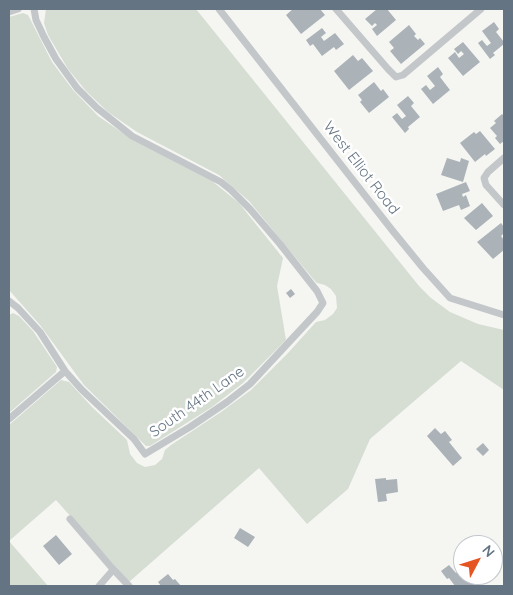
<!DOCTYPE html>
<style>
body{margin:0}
#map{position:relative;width:513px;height:595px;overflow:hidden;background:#f5f6f2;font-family:Quicksand,sans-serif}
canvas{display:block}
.frame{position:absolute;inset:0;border:10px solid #647483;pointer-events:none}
.north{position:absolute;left:453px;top:535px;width:50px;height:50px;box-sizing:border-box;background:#fff;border:1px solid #c1c7cd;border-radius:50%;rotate:50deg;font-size:14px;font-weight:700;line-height:20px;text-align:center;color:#647483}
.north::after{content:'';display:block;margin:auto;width:18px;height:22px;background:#e65521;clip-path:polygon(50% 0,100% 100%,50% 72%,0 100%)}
</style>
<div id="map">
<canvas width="513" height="595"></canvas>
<div class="frame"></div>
<div class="north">N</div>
</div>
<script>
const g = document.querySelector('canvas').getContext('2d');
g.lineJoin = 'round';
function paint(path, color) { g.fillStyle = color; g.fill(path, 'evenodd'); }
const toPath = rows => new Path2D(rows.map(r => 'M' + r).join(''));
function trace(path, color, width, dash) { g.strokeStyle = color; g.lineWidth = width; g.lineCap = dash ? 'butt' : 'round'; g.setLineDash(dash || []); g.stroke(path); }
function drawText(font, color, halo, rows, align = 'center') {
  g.font = font + ' Quicksand,sans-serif'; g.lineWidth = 5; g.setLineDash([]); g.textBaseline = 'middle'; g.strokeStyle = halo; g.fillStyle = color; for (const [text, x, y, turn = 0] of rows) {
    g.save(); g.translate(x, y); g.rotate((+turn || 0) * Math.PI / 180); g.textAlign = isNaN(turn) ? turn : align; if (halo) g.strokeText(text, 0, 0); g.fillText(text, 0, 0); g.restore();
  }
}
const green = toPath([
 [46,9,196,9,419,286,431,298,450,312,478,324,504,330,504,390,461,361,370,439,348,489,307,524,259,468,129,582,56,500,9,541,9,425,61,380,69,382,92,407,127,440,130,454,137,463,145,467,155,465,162,459,165,450,171,445,221,412,251,390,288,353,316,322,325,320,333,314,337,308,336,296,331,289,325,285,317,283,314,280,249,201,219,175,137,132,108,112,86,91,68,69,48,35,44,23],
 [23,13,28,15,52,62,73,90,98,116,133,140,212,181,239,203,283,258,277,286,286,340,243,383,212,407,150,446,146,446,84,385,40,325,9,290,9,17],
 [13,313,19,316,33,331,57,367,56,372,9,413,9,315],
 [9,541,48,586,9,586]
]);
const building = toPath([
 [293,9,320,9,325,15,301,34,286,15],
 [377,9,387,9,396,20,377,36,372,29,377,25,375,23,372,26,365,19],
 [494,22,499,29,496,32,504,42,504,44,493,53,495,55,490,59,478,43,482,40,487,46,491,43,482,31],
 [409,25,416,34,414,36,418,40,420,38,425,44,401,64,390,51,394,48,389,42],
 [322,28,326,33,321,37,324,41,335,33,344,44,336,50,334,47,322,56,313,44,310,46,306,40],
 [463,42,480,62,463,76,448,58,455,52,459,58,464,54,461,51,458,54,454,49],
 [353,55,358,61,362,58,373,71,349,90,334,71],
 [438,67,443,74,440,77,450,90,433,104,421,89,426,85,430,90,435,86,427,76],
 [374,82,381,91,383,89,389,97,369,113,360,102,362,100,358,95],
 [408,96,414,103,411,106,420,117,408,127,409,129,405,133,392,117,397,113,402,119,406,116,397,105],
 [502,114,504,116,504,141,500,144,495,138,497,136,490,128,496,123,494,121],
 [480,131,495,149,486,156,485,154,475,162,460,143,474,132,476,134],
 [447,158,460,162,461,158,469,161,463,182,441,175],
 [466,182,470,191,462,194,463,197,466,195,470,206,461,210,459,205,443,211,436,194],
 [482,203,493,216,476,230,464,218],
 [501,223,504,227,504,233,501,236,504,240,504,250,493,259,477,242],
 [291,289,295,294,290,298,286,293],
 [435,428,441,434,445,431,452,440,449,442,462,458,453,466,427,436],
 [483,443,489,450,483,456,476,449],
 [386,478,386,480,397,479,398,492,386,494,387,501,378,502,375,479],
 [240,528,255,537,248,547,234,538],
 [56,535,72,554,59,565,43,546],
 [463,559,463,575,471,575,477,583,473,586,455,586,449,578,447,579,441,571,449,565,456,573,458,571,454,567],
 [168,574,173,580,175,579,181,586,161,586,158,582]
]);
const street = toPath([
 [219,9,392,230,423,268,450,298,504,315],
 [336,9,388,69,396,77,403,75,481,9],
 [9,12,18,9],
 [504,158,488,172,484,178,486,185,504,205],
 [9,301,18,308,40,332,65,371,82,390,134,439,145,454,190,427,227,402,250,384,317,312,323,303,317,291,280,244,250,209,231,190,221,182,132,136,97,108,77,88,56,59,44,37,36,20,34,9],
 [9,419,65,371],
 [70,519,112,568,129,586],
 [99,586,113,570]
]);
const streetNames = [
 ["West Elliot Road",361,168,52],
 ["South 44th Lane",197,402,-35]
];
paint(green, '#d6ddd3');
paint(building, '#abb2b8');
trace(street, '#c3c7ca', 7);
drawText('15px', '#647483', '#fff', streetNames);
</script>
